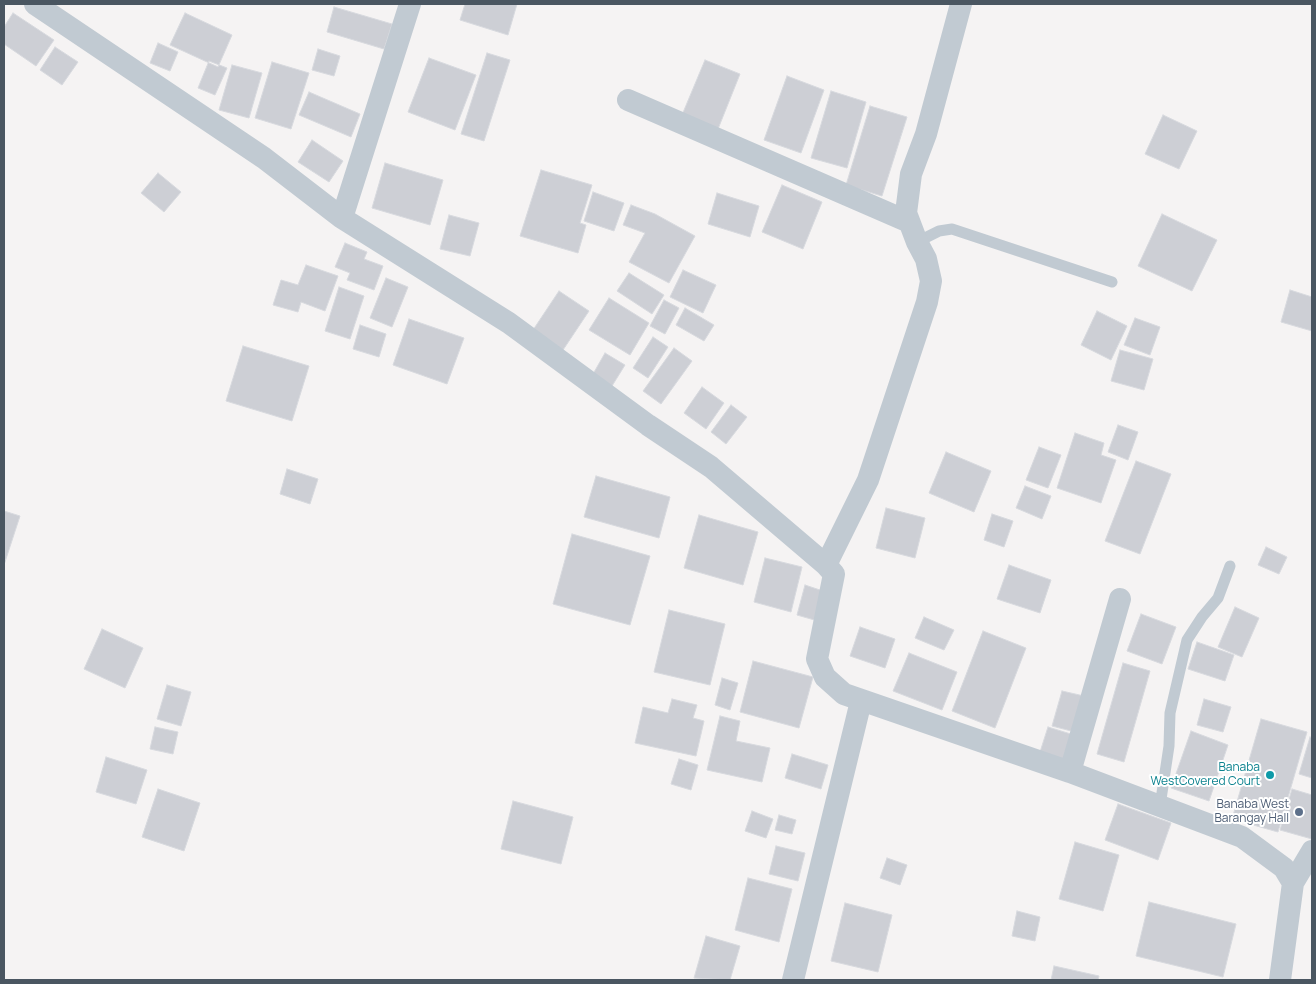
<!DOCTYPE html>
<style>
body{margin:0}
#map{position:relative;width:1316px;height:984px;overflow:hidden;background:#f5f3f3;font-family:Manrope,sans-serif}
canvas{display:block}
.frame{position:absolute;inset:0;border:5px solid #4a5661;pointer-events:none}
</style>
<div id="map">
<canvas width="1316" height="984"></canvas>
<div class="frame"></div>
</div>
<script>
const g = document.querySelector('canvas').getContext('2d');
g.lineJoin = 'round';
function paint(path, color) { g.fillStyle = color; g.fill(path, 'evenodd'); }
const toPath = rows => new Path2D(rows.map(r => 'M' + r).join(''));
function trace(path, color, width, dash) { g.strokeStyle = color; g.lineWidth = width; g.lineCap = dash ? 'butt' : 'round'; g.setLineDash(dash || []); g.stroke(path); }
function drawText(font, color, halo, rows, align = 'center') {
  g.font = font + ' Manrope,sans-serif'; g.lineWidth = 4; g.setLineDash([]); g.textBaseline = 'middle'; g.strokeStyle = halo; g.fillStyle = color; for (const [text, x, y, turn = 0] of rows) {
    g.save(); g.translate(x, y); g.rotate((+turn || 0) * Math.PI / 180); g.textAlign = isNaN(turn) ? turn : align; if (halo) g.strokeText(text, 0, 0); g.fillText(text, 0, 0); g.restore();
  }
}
const building = toPath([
 [465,4,517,4,508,35,460,20,465,4],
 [334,7,392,24,384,49,327,32,334,7],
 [13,13,54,40,36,66,4,44,4,27,13,13],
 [185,13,232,35,218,67,170,45,185,13],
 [158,43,178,52,170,71,150,63,158,43],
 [55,47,78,62,62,85,40,70,55,47],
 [318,49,340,56,334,76,312,70,318,49],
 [487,53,510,60,484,141,461,134,487,53],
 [429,58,476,75,455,130,408,112,429,58],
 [705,60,740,74,718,129,682,115,705,60],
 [209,61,227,68,215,95,198,88,209,61],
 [272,62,309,73,291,129,255,118,272,62],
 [232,65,262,73,249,118,219,110,232,65],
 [787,76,824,90,801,153,764,140,787,76],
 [831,91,866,102,847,168,811,158,831,91],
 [309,92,360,114,351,137,299,115,309,92],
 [870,106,907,117,882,196,846,185,870,106],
 [1163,115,1197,131,1179,169,1145,154,1163,115],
 [312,140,343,161,329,182,298,162,312,140],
 [385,163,443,180,430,225,372,208,385,163],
 [541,170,592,185,580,223,586,225,578,253,520,236,541,170],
 [158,173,181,192,164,212,141,193,158,173],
 [782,185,822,202,803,249,762,232,782,185],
 [593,192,624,203,614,231,584,221,593,192],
 [717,193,759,206,750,237,708,224,717,193],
 [631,205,655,214,695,236,669,283,629,262,645,233,623,225,631,205],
 [1162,214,1217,240,1192,291,1138,266,1162,214],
 [449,215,479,223,470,256,440,249,449,215],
 [345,243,367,252,364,259,383,266,374,290,347,280,350,273,335,267,345,243],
 [306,265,338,276,325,311,301,302,298,312,273,305,281,280,298,285,306,265],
 [683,270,716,285,703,313,670,297,683,270],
 [629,273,664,295,652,314,617,291,629,273],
 [386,278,408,287,392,327,370,318,386,278],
 [339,287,364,296,350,339,325,331,339,287],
 [1290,290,1312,297,1312,331,1281,322,1290,290],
 [559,291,589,311,563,350,533,330,559,291],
 [609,298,649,323,630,355,589,330,609,298],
 [664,300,679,308,665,334,650,326,664,300],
 [685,308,714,325,704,341,676,325,685,308],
 [1097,311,1127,326,1111,360,1081,345,1097,311],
 [1135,318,1160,327,1150,355,1124,345,1135,318],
 [409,319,464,338,447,384,393,365,409,319],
 [360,325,386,334,379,357,353,349,360,325],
 [653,337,668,347,648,378,633,368,653,337],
 [243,346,309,366,292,421,226,401,243,346],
 [674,348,692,361,661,404,643,391,674,348],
 [1120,350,1153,359,1144,390,1111,381,1120,350],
 [605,353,625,365,612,386,593,374,605,353],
 [702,387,724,403,706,429,684,413,702,387],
 [731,405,747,417,726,444,711,432,731,405],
 [1118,425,1138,432,1128,460,1108,452,1118,425],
 [1075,433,1104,443,1101,455,1116,460,1101,503,1057,488,1075,433],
 [1039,447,1061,455,1048,488,1026,480,1039,447],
 [946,452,991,471,974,512,929,493,946,452],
 [1136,461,1171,474,1140,554,1105,541,1136,461],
 [287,469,318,479,310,504,280,494,287,469],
 [596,476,670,497,659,538,584,517,596,476],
 [1025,486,1051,496,1042,519,1016,508,1025,486],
 [886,508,925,518,915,558,876,548,886,508],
 [4,511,20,516,4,565,4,511],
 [992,514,1013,521,1004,547,984,540,992,514],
 [699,515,758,532,743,585,684,568,699,515],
 [572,534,650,556,630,625,553,604,572,534],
 [1266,547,1287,557,1279,574,1258,565,1266,547],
 [765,558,802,567,791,612,754,602,765,558],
 [1009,565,1051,580,1040,613,997,599,1009,565],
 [805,585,826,592,818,621,797,615,805,585],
 [1235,607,1259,618,1242,657,1218,647,1235,607],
 [669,610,725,624,710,685,654,672,669,610],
 [1141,614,1176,627,1162,664,1127,651,1141,614],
 [924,617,954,630,944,650,915,638,924,617],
 [860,627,895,639,885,668,850,656,860,627],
 [102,629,143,648,125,688,84,669,102,629],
 [983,631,1026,648,995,728,952,711,983,631],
 [1197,642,1234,655,1225,681,1188,669,1197,642],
 [909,653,957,672,942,710,893,691,909,653],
 [753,661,813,677,799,728,740,712,753,661],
 [1123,663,1150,671,1124,762,1097,754,1123,663],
 [722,678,738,683,730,710,715,705,722,678],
 [167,685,191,692,181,726,157,719,167,685],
 [1062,691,1084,696,1075,732,1052,726,1062,691],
 [672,699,697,705,693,718,704,721,696,756,635,743,643,707,668,713,672,699],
 [1204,699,1231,707,1223,732,1197,725,1204,699],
 [720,716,740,721,736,741,770,748,762,782,707,770,720,716],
 [1261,719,1307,732,1278,832,1232,819,1261,719],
 [155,727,178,732,173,754,150,749,155,727],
 [1048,727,1074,735,1066,760,1040,752,1048,727],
 [1191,731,1228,745,1209,801,1171,788,1191,731],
 [1310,737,1312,738,1312,778,1299,774,1310,737],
 [792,754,828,765,821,789,785,778,792,754],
 [106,757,147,770,136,804,96,792,106,757],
 [679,759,698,765,691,790,671,784,679,759],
 [158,789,200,803,184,851,142,837,158,789],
 [1292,789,1312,795,1312,839,1280,830,1292,789],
 [513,801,573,817,561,864,501,849,513,801],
 [1118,804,1171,823,1158,860,1105,840,1118,804],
 [752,811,773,819,766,838,745,831,752,811],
 [779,815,796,820,792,834,775,830,779,815],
 [1075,842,1119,855,1103,911,1059,899,1075,842],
 [776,846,805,853,798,881,769,874,776,846],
 [887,858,907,865,900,885,880,878,887,858],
 [748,878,792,889,779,942,735,930,748,878],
 [1149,902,1236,924,1223,977,1136,956,1149,902],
 [845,903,892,915,878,972,831,961,845,903],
 [1017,911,1040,917,1035,941,1012,936,1017,911],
 [706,936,740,946,730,980,694,978,706,936],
 [1054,966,1099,976,1098,980,1051,980,1054,966]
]);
const service = toPath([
 [917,242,939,231,952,229,1112,282],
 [1160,806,1169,746,1170,713,1187,640,1202,617,1218,598,1230,566]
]);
const minor = toPath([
 [35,4,264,158,342,218,509,323,648,425,711,467,826,565,834,574,817,659,825,677,844,694,1070,772,1242,837,1284,868,1293,883,1280,980],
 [628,100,909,222],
 [342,218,410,4],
 [826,565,868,480,927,302,931,281,926,259,917,242,906,213,911,174,926,134,961,4],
 [1070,772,1120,599],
 [1293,883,1312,851],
 [793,980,861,701]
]);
const markers = [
 [1270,775,5,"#0f9aa8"],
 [1299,812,5,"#5c6f8a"]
];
const cultureNames = [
 ["Banaba",1260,768],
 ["WestCovered Court",1260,782]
];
const serviceNames = [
 ["Banaba West",1289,805],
 ["Barangay Hall",1289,819]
];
paint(building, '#cdcfd5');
trace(building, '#d7d9de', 1);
trace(service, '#c1cad2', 11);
trace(minor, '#c1cad2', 22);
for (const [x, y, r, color] of markers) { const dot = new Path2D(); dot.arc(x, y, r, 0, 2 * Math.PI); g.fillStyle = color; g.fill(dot); trace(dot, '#fff', 2); }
drawText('12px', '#0d838f', '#fff', cultureNames, 'right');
drawText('12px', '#4e5e75', '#fff', serviceNames, 'right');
</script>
